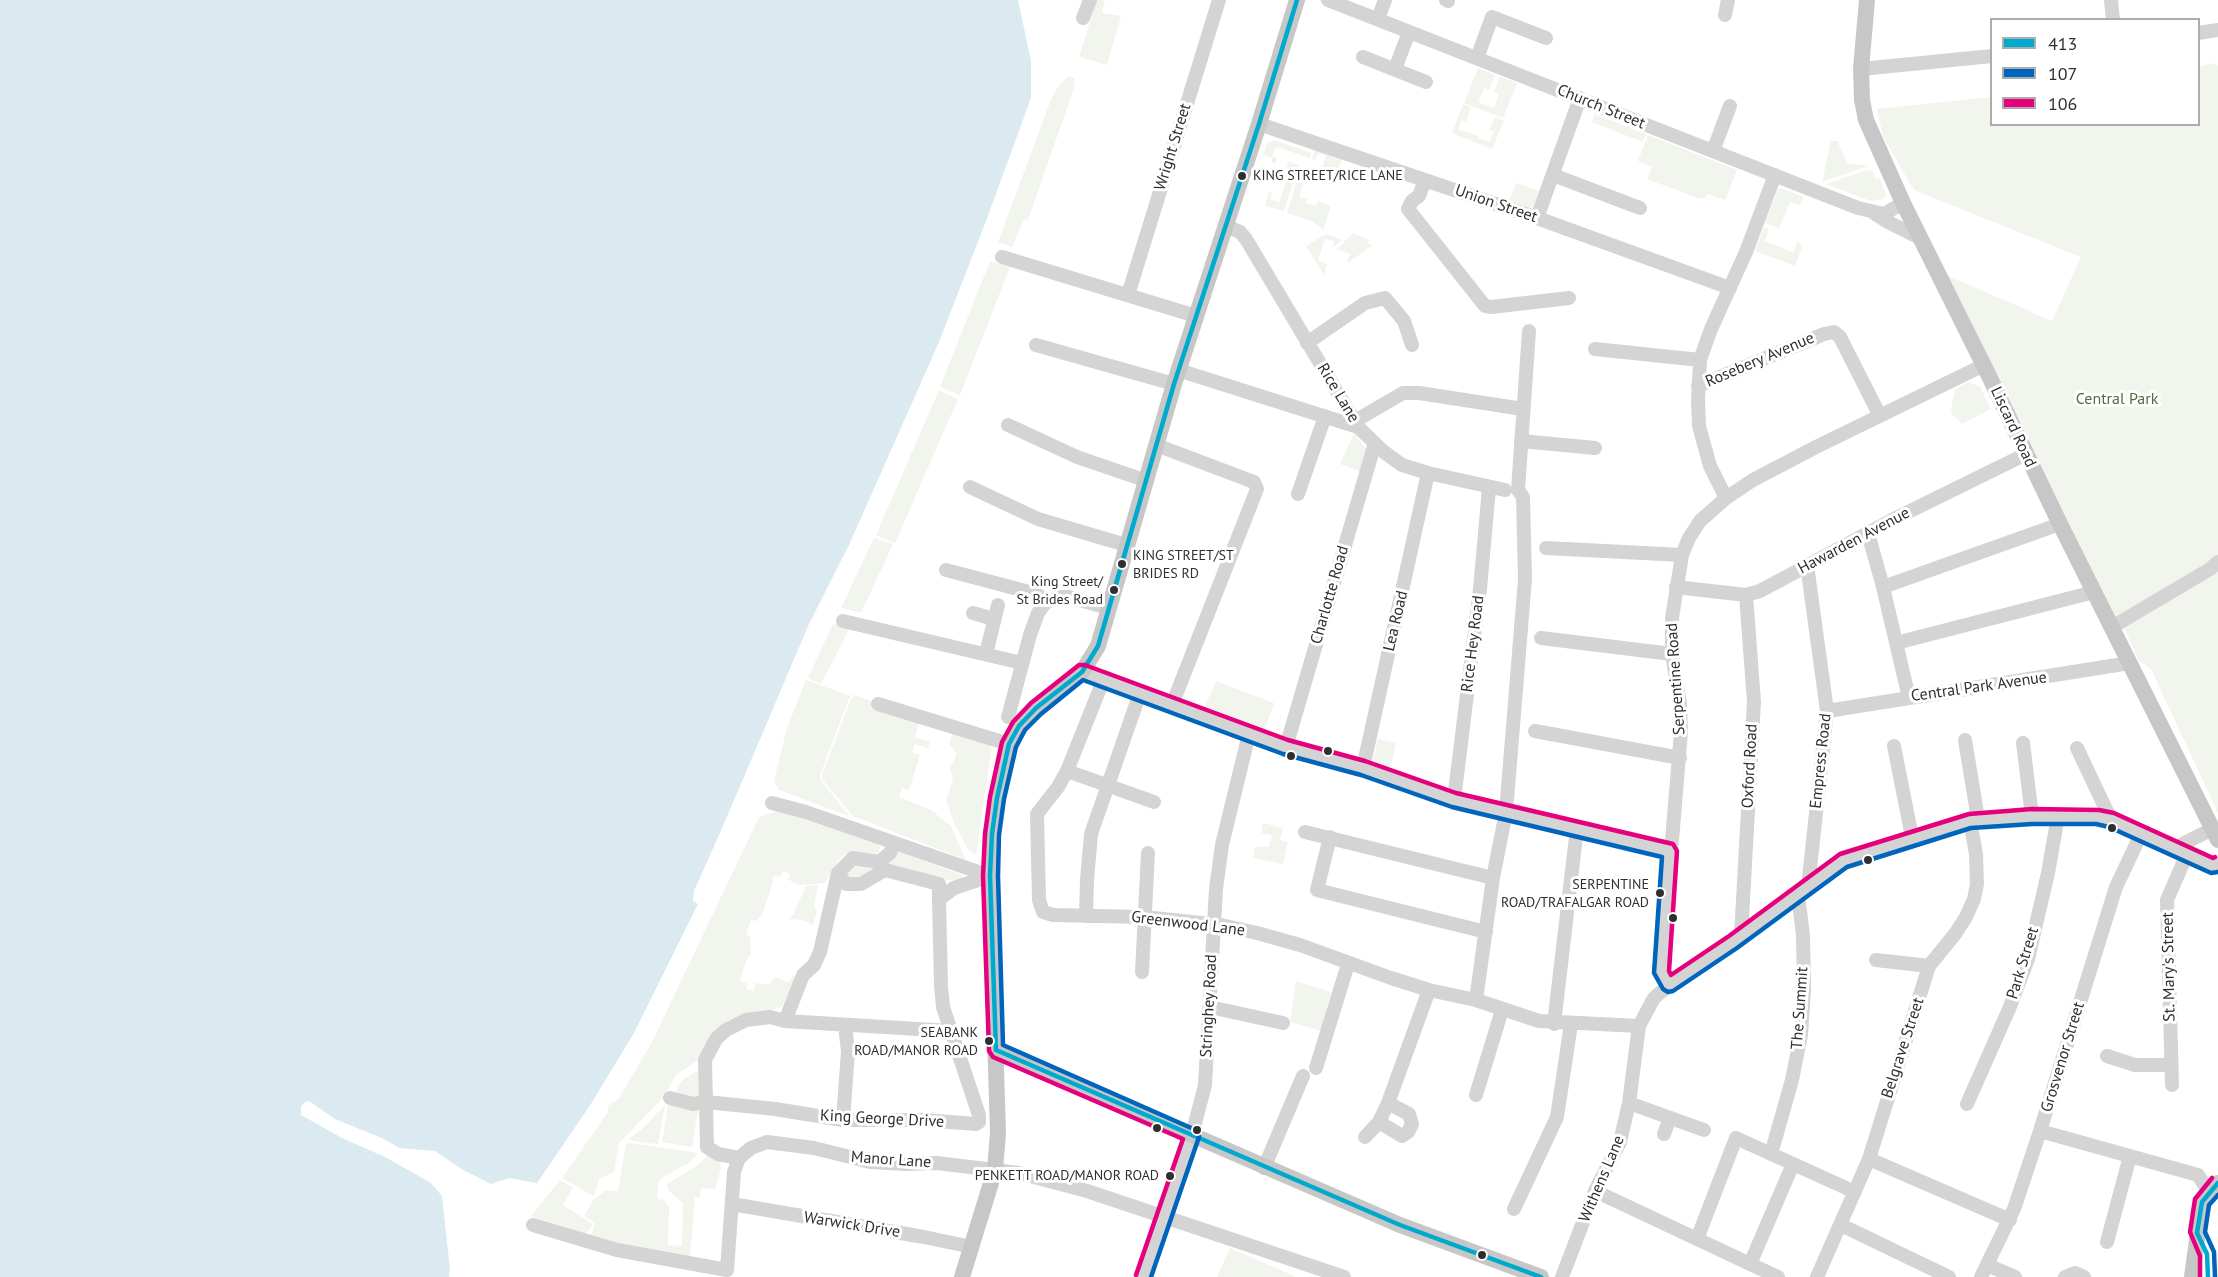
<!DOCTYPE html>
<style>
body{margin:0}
#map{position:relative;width:2218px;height:1277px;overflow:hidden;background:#fff;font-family:"PT Sans",sans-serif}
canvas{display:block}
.legend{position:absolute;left:1990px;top:18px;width:210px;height:108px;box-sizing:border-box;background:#fff;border:2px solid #acacac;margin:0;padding:8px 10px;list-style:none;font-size:18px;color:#2f2f2f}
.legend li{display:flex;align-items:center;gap:12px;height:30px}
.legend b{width:30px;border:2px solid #acacac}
</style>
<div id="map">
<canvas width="2218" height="1277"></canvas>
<ul class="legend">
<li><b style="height:8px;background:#00a9ce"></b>413</li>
<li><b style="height:8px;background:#0065bd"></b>107</li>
<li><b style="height:8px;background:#e5007d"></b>106</li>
</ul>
</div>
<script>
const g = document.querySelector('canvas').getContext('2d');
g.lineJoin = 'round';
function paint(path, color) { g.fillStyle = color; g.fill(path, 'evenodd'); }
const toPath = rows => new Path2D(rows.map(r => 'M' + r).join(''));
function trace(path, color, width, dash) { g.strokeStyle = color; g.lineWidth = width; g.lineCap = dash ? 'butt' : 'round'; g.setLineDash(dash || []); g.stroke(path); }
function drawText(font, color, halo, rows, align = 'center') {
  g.font = font + ' "PT Sans",sans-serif'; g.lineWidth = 6; g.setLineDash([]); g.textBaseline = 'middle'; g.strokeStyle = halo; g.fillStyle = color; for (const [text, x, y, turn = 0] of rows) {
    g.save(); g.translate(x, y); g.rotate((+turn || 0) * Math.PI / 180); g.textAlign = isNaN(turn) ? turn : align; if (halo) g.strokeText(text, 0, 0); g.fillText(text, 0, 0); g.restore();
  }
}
const green = toPath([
 [1097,0,1105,0,1102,13,1121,16,1107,65,1079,57],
 [2216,63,2218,66,2218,813,2151,669,2139,661,2125,630,2111,612,1946,275,2052,321,2081,257,1914,190,1883,137,1877,109,1991,97,1992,124,2198,124,2199,67],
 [1478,68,1495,75,1489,90,1484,88,1478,102,1494,108,1499,94,1494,92,1500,77,1517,83,1503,118,1464,103],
 [1069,76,1075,78,1074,88,1028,220,1024,219,1012,247,998,242,1052,97,1059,85],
 [1463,104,1471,107,1466,122,1461,120,1458,129,1479,136,1478,138,1489,142,1494,132,1489,130,1495,117,1504,120,1492,149,1452,133],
 [1595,114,1646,134,1643,142,1592,122],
 [1648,135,1737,170,1725,200,1707,194,1705,199,1701,197,1700,199,1647,179,1652,167,1638,161],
 [1274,140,1311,153,1310,158,1276,147,1272,156,1277,158,1275,164,1272,162,1272,158,1263,155,1267,143],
 [1831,141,1839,141,1839,146,1847,163,1868,166,1822,182],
 [1315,150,1342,159,1333,185,1318,180,1326,156,1318,153,1315,160,1312,159],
 [1289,161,1299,165,1284,211,1265,206,1269,192,1272,193,1270,199,1279,202,1287,179,1283,178],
 [1867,170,1874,172,1874,178,1880,179,1886,195,1883,199,1871,201,1826,184],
 [1302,174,1306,176,1299,197,1307,199,1306,203,1316,206,1318,201,1331,206,1323,230,1312,221,1287,213,1298,177],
 [1516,183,1539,191,1534,206,1529,208,1509,201],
 [1781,188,1804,197,1800,205,1790,202,1779,228,1765,223,1778,190],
 [1764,227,1769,229,1765,241,1793,252,1798,240,1802,247,1795,266,1755,251],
 [1353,233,1369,240,1368,244,1373,245,1349,262,1347,261,1350,254,1337,249],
 [1326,234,1342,240,1332,248,1334,241,1325,239,1318,260,1327,264,1324,275,1306,246],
 [990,261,1010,267,960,395,940,387],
 [1968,382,1980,387,1991,409,1962,424,1952,414,1951,409,1955,390],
 [939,390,958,399,895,543,876,535],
 [1354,434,1367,450,1360,471,1340,464],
 [874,538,893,544,861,613,841,608],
 [833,624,851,626,821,684,808,678],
 [806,680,851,696,848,701,820,775,820,779,849,816,779,790,774,781,787,728],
 [1216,681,1274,703,1264,731,1204,709],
 [855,695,873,702,871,708,919,723,915,737,930,742,928,748,915,744,912,752,920,755,909,790,902,788,899,797,931,810,951,826,966,860,853,816,822,779,822,775,851,699],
 [953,733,992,745,976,855,969,851,954,823,946,800,953,780,950,768,957,754,949,744],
 [1378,739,1396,743,1390,770,1372,766],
 [779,811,789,812,881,844,879,851,875,854,854,852,845,854,839,859,825,883,799,885,789,880,790,874,783,871,780,877,776,875,772,878,773,882,762,915,756,921,751,920,746,935,750,936,751,953,746,961,740,981,748,984,746,989,754,991,755,983,770,985,774,977,789,982,793,976,796,977,782,1007,729,1020,712,1035,698,1060,676,1075,663,1098,619,1143,614,1172,599,1179,596,1191,593,1196,562,1178,608,1112,608,1106,619,1098,651,1044,759,817],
 [1263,823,1283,828,1280,840,1288,842,1283,864,1253,858,1255,847,1269,847,1272,835,1261,833],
 [899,851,962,875,961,880,942,880,896,866,859,880,852,879,848,875,849,867],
 [818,885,814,906,817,911,813,925,802,920,789,919,793,915,806,886],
 [1296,981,1331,992,1321,1031,1290,1022],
 [699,1070,700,1097,696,1100,680,1096,677,1091,678,1086,685,1078],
 [665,1105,658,1144,631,1141,630,1138,641,1130],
 [668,1105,698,1110,692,1147,662,1142],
 [631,1143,698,1153,689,1163,663,1177,658,1183,657,1199,664,1200,669,1207,668,1245,682,1246,683,1203,668,1190,667,1184,698,1165,707,1156,714,1156,720,1161,721,1168,715,1189,701,1188,700,1197,695,1197,690,1257,616,1243,591,1235,595,1223,584,1216,594,1199,605,1191,618,1191,626,1144],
 [560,1180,573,1188,563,1205,593,1224,586,1234,531,1216],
 [1230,1248,1296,1277,1217,1277]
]);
const water = toPath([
 [0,0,1018,0,1031,61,1031,98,986,221,939,342,849,545,809,624,723,826,694,891,693,901,698,904,634,1033,589,1107,537,1183,509,1178,491,1184,463,1170,435,1151,399,1148,384,1139,335,1119,309,1101,305,1102,301,1106,301,1115,342,1138,385,1157,431,1183,442,1196,450,1269,449,1277,0,1277]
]);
const minor = toPath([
 [1328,0,1858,208,1884,214,1903,203],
 [1446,0,1448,1],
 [2111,0,2113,20],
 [1725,15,1728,0],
 [1083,18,1090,0],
 [1378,19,1385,0],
 [2198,33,2218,30],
 [1363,57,1426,82],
 [1477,58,1492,17,1546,38],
 [1395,69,1409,32],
 [1861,69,1992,56],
 [1259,124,1537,218,1730,288],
 [1713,151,1730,106],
 [1553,175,1640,208],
 [1425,180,1419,196,1412,201,1408,209,1485,306,1491,307,1569,298],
 [1874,213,1888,222,1920,238],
 [1537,218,1580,98],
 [1226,226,1240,232,1246,239,1358,427,1384,452,1402,465,1428,473,1505,490],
 [1002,257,1196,316],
 [1128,295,1219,0],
 [1307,343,1365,303,1385,298,1404,321,1412,345],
 [1036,345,1174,384],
 [1595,349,1700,360],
 [1178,370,1358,427],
 [1698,386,1824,334,1834,332,1840,337,1880,416],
 [1355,421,1403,393,1419,393,1523,409],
 [1008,425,1077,457,1147,481],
 [1521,441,1595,448],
 [1156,445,1254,482,1257,489,1172,705],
 [970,487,1038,519,1126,545],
 [1298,494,1325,416],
 [1726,498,1710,466,1699,426,1698,401,1700,360,1711,329,1746,252,1775,175],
 [1868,533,1883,587,1909,698],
 [1546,548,1682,555],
 [1807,565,1827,711,1808,887],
 [946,570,1037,594,1046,602],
 [1676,587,1746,595,1760,591,1896,518,2026,454],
 [1883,587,2060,524],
 [973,613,994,619],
 [843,621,1022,663],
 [2112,627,2210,569,2218,562],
 [1541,638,1672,654],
 [1896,643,2094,592],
 [986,654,998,605],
 [1082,672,1286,747,1363,768,1454,800,1670,851],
 [1103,681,1067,771,1058,787,1037,814,1039,900,1043,912,1053,915,1144,917,1221,925,1257,933,1300,945,1391,978,1429,990,1476,1000,1539,1021,1639,1026],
 [878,704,1009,744],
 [1827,711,2130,663],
 [1008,717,1030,635,1038,613,1046,602,1060,597,1069,597,1108,608],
 [1535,731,1680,758],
 [1965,740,1978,819],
 [2023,743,2032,816],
 [1894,746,1912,837],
 [1286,747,1375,443],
 [2077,748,2111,820],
 [1363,768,1428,473],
 [1067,771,1154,802],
 [1454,800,1480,589,1489,488],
 [772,803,806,812,990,876],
 [1305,832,1493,878],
 [1330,837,1317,890,1486,932],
 [2175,848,2212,829],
 [838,873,846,884,861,884,885,870,939,884,939,899,954,888,990,876],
 [1086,916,1087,880,1091,834,1140,693],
 [1741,936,1754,702,1746,595],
 [1876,960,1929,966],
 [1142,972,1148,853],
 [1669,985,1661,973,1681,732,1680,704,1672,654,1672,618,1682,555,1689,538,1700,521,1726,498,1753,480,1816,447,1984,365],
 [1476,1000,1493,878,1506,812,1525,579,1523,497,1518,490,1529,331],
 [1210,1007,1283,1023],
 [785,1021,803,975,814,965,820,952,838,873,853,858,879,862,890,853,894,843],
 [1554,1024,1577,828],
 [2107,1056,2135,1065,2171,1065],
 [1316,1068,1348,964],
 [2172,1085,2167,900,2187,854],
 [1476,1095,1502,1010],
 [670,1098,693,1104,706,1102,775,1109,843,1120,924,1120,976,1124,979,1122,979,1115,943,1007,941,986,939,899],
 [1629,1103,1704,1130],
 [1967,1104,2009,1009,2028,959,2048,873,2058,816],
 [843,1120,848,1052,845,1025],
 [1379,1122,1402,1136,1408,1132,1412,1124,1409,1114,1388,1103],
 [2040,1131,2198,1175,2209,1192],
 [1664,1134,1670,1118],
 [1365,1137,1379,1122,1388,1103,1429,990],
 [1771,1154,1792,1080,1801,1035,1804,990,1803,935,1798,895],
 [739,1158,718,1154,707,1147,705,1060,716,1039,726,1030,746,1020,770,1017,785,1021,951,1031],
 [1869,1159,2010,1220],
 [1264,1168,1303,1076],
 [1595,1191,1778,1277],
 [732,1204,924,1237,972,1247],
 [1514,1209,1557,1117,1571,1024],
 [533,1225,617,1250,727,1270,734,1172,739,1158,751,1148,767,1142,814,1148,870,1162,906,1164,937,1163,1019,1173,1087,1191,1344,1277],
 [1841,1225,1949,1277],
 [1697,1239,1736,1138,1855,1192],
 [2107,1242,2130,1156],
 [1750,1264,1793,1164],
 [1987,1265,2015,1277],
 [1143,1277,1192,1135,1205,1085,1216,889,1222,845,1249,734],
 [1562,1277,1595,1191,1620,1142,1629,1103,1639,1026,1654,998,1669,985,1733,942,1844,860,1970,821,2032,816,2097,817,2111,820,2213,866,2218,864],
 [1817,1277,1869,1159,1929,966,1955,934,1966,917,1974,899,1977,884,1976,854,1970,821],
 [1981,1277,2014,1209,2040,1131,2116,887,2141,834],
 [2065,1277,2075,1273,2084,1277]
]);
const major = toPath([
 [1867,0,1861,69,1862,100,1866,120,1903,203,1989,376,2060,524,2218,840],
 [996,1050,1400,1225,1541,1277],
 [962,1277,995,1170,998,1133,990,876,992,834,997,798,1009,744,1019,726,1036,708,1082,672,1098,646,1174,384,1259,124,1297,0],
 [2192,1277,2202,1202,2218,1183]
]);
const bus1 = toPath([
 [996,1050,990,876,992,834,997,798,1009,744,1019,726,1036,708,1082,672,1098,646,1174,384,1259,124,1297,0],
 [996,1050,1400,1225,1541,1277],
 [2208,1277,2207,1254,2197,1233,2202,1202,2218,1183]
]);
const bus2 = toPath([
 [1151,1277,1199,1137,1198,1131,1003,1045,998,876,999,835,1004,799,1016,747,1025,730,1041,714,1083,680,1283,754,1361,775,1452,807,1662,857,1654,973,1663,989,1668,992,1673,991,1737,948,1847,867,1971,828,2032,824,2096,824,2109,827,2211,873,2218,872],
 [2215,1277,2214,1252,2205,1232,2209,1205,2218,1195]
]);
const bus3 = toPath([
 [1136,1275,1183,1139,993,1057,989,1051,983,876,985,834,990,797,1002,742,1013,722,1031,703,1079,665,1085,665,1288,740,1365,761,1456,793,1673,844,1677,851,1669,971,1671,975,1729,936,1840,854,1969,814,2032,809,2099,810,2114,813,2213,858,2215,857],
 [2200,1277,2200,1256,2190,1232,2195,1199,2212,1178]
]);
const markers = [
 [1242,176,5,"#2f2f2f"],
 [1122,564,5,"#2f2f2f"],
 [1114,590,5,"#2f2f2f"],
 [1328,751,5,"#2f2f2f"],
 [1291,756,5,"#2f2f2f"],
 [2112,828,5,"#2f2f2f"],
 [1868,860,5,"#2f2f2f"],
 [1660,893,5,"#2f2f2f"],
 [1673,918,5,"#2f2f2f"],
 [989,1041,5,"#2f2f2f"],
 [1157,1128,5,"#2f2f2f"],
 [1197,1130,5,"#2f2f2f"],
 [1170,1176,5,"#2f2f2f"],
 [1482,1255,5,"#2f2f2f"]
];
const busNames = [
 ["KING STREET/RICE LANE",1253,176,"left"],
 ["KING STREET/ST",1133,556,"left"],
 ["BRIDES RD",1133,574,"left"],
 ["King Street/",1103,582],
 ["St Brides Road",1103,600],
 ["SERPENTINE",1649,885],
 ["ROAD/TRAFALGAR ROAD",1649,903],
 ["SEABANK",978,1033],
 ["ROAD/MANOR ROAD",978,1051],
 ["PENKETT ROAD/MANOR ROAD",1159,1176]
];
const streetNames = [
 ["Church Street",1601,107,22],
 ["Wright Street",1173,147,-73],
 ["Union Street",1496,204,19],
 ["Rosebery Avenue",1760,360,-23],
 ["Rice Lane",1338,393,59],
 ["Liscard Road",2013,427,65],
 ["Hawarden Avenue",1854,541,-28],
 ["Charlotte Road",1330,595,-74],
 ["Lea Road",1396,621,-77],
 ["Rice Hey Road",1473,644,-83],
 ["Serpentine Road",1676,679,-94],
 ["Central Park Avenue",1979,687,-8],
 ["Empress Road",1821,761,-84],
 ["Oxford Road",1750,766,-87],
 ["Greenwood Lane",1188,924,7],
 ["Park Street",2023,963,-73],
 ["St. Mary's Street",2169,967,-91],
 ["Stringhey Road",1209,1006,-87],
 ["The Summit",1800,1008,-86],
 ["Belgrave Street",1903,1048,-72],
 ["Grosvenor Street",2063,1057,-73],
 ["King George Drive",882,1119,3],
 ["Manor Lane",891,1160,4],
 ["Withens Lane",1602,1179,-67],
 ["Warwick Drive",852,1225,9]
];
const parkNames = [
 ["Central Park",2117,399]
];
paint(green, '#f1f5ed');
paint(water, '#dbeaf0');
trace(minor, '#d4d4d4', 14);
trace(major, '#c7c7c7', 16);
trace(bus1, '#00a9ce', 4.5);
trace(bus2, '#0065bd', 4.5);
trace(bus3, '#e5007d', 4.5);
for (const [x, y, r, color] of markers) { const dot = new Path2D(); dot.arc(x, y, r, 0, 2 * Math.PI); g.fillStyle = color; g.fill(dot); trace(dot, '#fff', 2); }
drawText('14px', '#2f2f2f', '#fff', busNames, 'right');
drawText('16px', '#2f2f2f', '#fff', streetNames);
drawText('16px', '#56693f', '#fff', parkNames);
</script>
